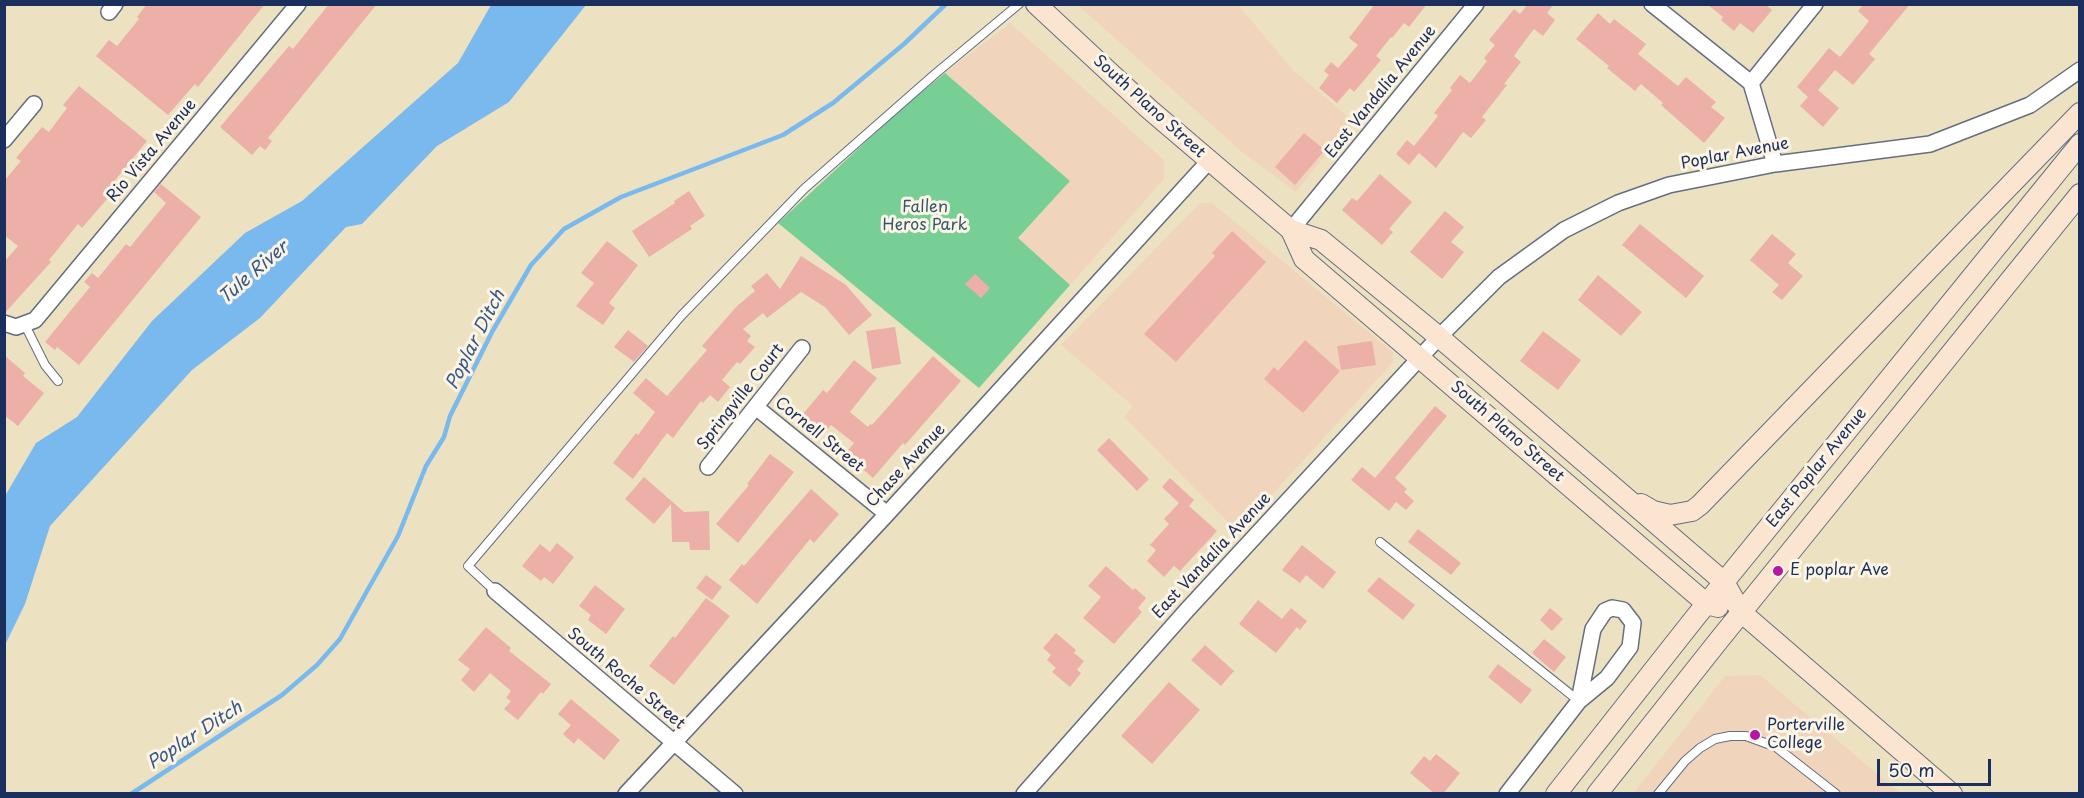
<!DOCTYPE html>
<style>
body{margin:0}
#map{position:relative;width:2084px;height:798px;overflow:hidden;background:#ece2c1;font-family:"Playpen Sans",sans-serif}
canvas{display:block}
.frame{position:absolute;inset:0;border:6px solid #1b2f5e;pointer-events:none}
.scale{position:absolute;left:1877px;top:759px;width:114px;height:27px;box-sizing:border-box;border:3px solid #1b2f5e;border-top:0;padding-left:8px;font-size:18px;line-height:21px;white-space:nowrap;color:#1b2f5e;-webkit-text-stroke:4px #fcf5e5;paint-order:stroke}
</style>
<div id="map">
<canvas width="2084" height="798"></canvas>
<div class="frame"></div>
<div class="scale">50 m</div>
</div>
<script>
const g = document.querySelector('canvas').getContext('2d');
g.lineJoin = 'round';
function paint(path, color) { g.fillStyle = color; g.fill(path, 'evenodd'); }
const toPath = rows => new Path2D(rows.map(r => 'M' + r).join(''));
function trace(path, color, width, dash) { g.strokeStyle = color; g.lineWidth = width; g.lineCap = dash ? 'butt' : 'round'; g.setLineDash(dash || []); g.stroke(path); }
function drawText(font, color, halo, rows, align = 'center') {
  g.font = font + ' "Playpen Sans",sans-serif'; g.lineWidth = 6; g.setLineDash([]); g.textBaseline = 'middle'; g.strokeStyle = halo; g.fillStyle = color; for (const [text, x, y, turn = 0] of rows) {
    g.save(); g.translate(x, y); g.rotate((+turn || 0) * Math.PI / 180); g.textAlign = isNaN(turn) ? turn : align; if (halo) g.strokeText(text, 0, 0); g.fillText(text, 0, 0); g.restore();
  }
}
const built = toPath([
 [1078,5,1238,5,1293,70,1353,121,1296,192,1242,152],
 [1010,23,1164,160,1164,179,1070,285,1018,239,1070,181,945,73],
 [1200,203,1212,203,1393,352,1393,362,1238,532,1124,417,1133,406,1061,345],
 [1760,675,1900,793,1633,794,1725,676]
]);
const green = toPath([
 [945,73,1070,181,1018,238,1070,285,979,388,778,223,901,109]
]);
const water = toPath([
 [491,5,586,5,509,102,437,146,362,224,346,227,260,318,192,370,50,526,25,604,5,645,5,496,36,443,77,417,152,321,245,233,302,201,458,63]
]);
const stream = toPath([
 [131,794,282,695,317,665,340,639,398,536,426,466,444,437,450,416,492,332,531,265,564,229,621,197,783,135,833,103,904,44,946,4]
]);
const building = toPath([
 [147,4,265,4,198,87,195,84,168,115,96,56,109,40,117,46,139,19,137,17],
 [329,4,377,4,268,138,272,141,265,150,260,146,252,155,220,127,289,46,293,49],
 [1375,4,1427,4,1409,27,1404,23,1392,38,1391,37,1376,56,1381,60,1354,92,1350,88,1337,103,1319,88,1329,75,1324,71,1331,62,1338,68,1358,45,1349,38],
 [1528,4,1554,4,1547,13,1555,20,1543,36,1534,29,1518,50,1514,56,1521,62,1504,84,1507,85,1482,117,1486,120,1471,138,1463,132,1436,168,1419,153,1409,165,1396,154,1407,140,1414,146,1438,116,1434,113,1452,90,1450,88,1460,75,1470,83,1487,61,1484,58,1495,45,1489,40,1514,9,1520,14],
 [1707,4,1765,4,1772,10,1753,33,1740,23,1734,31,1721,20,1723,17],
 [1864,4,1910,4,1869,54,1875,59,1853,85,1835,70,1818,90,1839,108,1823,127,1800,106,1808,97,1797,87,1829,48,1840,57,1857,36,1869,21,1858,11],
 [1598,13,1610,24,1614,19,1646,44,1638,54,1678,86,1686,77,1716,102,1711,107,1725,118,1704,143,1661,105,1663,103,1641,84,1635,91,1607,68,1609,66,1576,39],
 [79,86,147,141,103,195,107,199,82,228,78,224,49,260,51,262,4,314,4,262,18,246,4,235,4,181,21,161,16,158,42,127,49,132,67,108,63,105],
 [1304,133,1325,150,1295,185,1275,167],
 [1380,174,1412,202,1389,229,1393,232,1382,245,1342,210,1352,198,1357,201],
 [161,184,201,217,79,365,57,347,55,350,45,342,90,287,84,282,92,273,98,278,126,244,130,247,166,203,154,192],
 [689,191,705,216,690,226,692,229,649,257,632,231,675,203,674,201],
 [1445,211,1464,227,1451,242,1464,252,1442,279,1410,252],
 [1640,224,1704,276,1686,298,1622,245],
 [1232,231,1266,262,1176,362,1144,334,1215,256,1212,253],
 [1772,234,1796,254,1788,263,1803,276,1782,300,1772,292,1779,285,1750,260],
 [607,241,638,265,609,303,615,308,603,325,576,306,594,283,581,273],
 [801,256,846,285,872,315,849,335,825,307,801,292,767,318,763,313,743,329,751,336,747,341,755,347,740,364,737,362,722,380,730,387,718,402,710,395,703,403,701,401,673,438,667,433,633,479,613,463,636,433,638,435,655,412,633,393,646,378,667,396,707,350,702,346,737,306,755,291,751,286,767,273,780,289],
 [975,274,990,288,981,298,965,284],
 [1598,275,1642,312,1621,336,1578,300],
 [895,327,901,364,872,369,866,331],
 [628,330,648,346,634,362,614,347],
 [1543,331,1581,360,1558,390,1520,361],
 [1305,340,1340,371,1303,413,1264,379,1274,367,1278,371],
 [1372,341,1376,365,1341,370,1337,346],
 [4,355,25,373,23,376,44,393,18,426,4,415],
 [933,356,961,381,905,445,903,443,873,478,845,454,854,443,831,425,820,438,798,420,823,390,827,393,854,360,877,378,850,412,868,427,870,424,872,425],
 [1435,406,1447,416,1395,478,1407,489,1404,492,1414,501,1406,510,1396,502,1389,511,1351,480,1362,467,1375,478],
 [1109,438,1149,479,1137,491,1097,450],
 [770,454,794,472,738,543,716,524,749,485,747,484],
 [644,477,684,512,709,511,710,550,690,550,689,542,672,542,671,504,654,524,625,499],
 [1170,478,1194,500,1189,506,1217,531,1180,571,1174,566,1164,577,1147,561,1156,550,1150,545,1169,524,1164,519,1179,503,1162,487],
 [811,489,839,514,814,543,810,539,757,604,729,580,742,564,744,566],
 [1418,529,1461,563,1451,575,1408,542],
 [557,543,574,557,553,584,544,577,541,581,522,566,540,544,550,552],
 [1302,545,1336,572,1323,589,1306,575,1300,583,1282,570],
 [1106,566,1133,590,1135,588,1146,598,1138,608,1142,612,1114,644,1083,618,1101,597,1088,586],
 [706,575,722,587,712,600,696,588],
 [1379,577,1415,605,1403,620,1367,591],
 [595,585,625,609,606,634,588,620,591,615,579,606],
 [706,598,730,616,674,685,649,666,673,636,675,638],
 [1258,600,1282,619,1291,608,1307,621,1300,630,1297,627,1276,653,1239,624],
 [1550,608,1563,619,1552,631,1540,620],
 [486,627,511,648,509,651,551,684,543,694,541,692,518,720,504,709,511,701,506,698,511,691,490,673,474,692,461,680,470,669,458,660],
 [1056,633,1076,650,1074,653,1084,661,1077,670,1081,673,1070,687,1052,672,1056,668,1047,660,1051,655,1043,648],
 [1544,639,1566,657,1554,672,1532,653],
 [1205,645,1234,671,1221,686,1191,660],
 [1498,664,1532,690,1521,704,1488,677],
 [1169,682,1200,710,1152,764,1121,736],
 [571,699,620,740,604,760,578,738,574,744,563,734,571,725,558,714],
 [1436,754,1460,773,1443,794,1435,794,1410,773,1424,756,1430,761]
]);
const lane = toPath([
 [25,325,45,365,58,381],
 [1380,542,1579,701],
 [495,591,468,566,681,316,804,189,935,74,1019,4],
 [1658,794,1685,761,1700,748,1715,739,1730,736,1746,736,1776,747,1836,794]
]);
const street = toPath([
 [1652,4,1751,83,1775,164],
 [109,12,115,4],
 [1751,83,1815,4],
 [4,140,34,104],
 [1291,230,1476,4],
 [4,323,16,327,35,320,298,4],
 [757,408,887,514],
 [708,467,802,348],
 [495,591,735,794],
 [626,794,887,514,1209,161],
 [1024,794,1187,610,1439,337,1499,277,1564,230,1618,203,1669,185,1775,164,1930,144,2030,105,2080,70],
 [1507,794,1579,701,1607,678,1630,647,1633,623,1623,610,1612,608,1605,611,1593,629,1579,701]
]);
const secondary = toPath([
 [1036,4,1149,109,1291,230,1321,240,1439,337,1724,582,1741,612,1952,794],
 [1291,230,1304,259,1707,604,1718,607],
 [1641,504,1653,511,1670,515,1692,511,1700,505,2080,113],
 [1556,794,1694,619,2080,144],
 [1597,794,1719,640,2080,194]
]);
const markers = [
 [1778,571,6,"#b5179e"],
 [1755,735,6,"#b5179e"]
];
const streetNames = [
 ["East Vandalia Avenue",1381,92,-51],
 ["South Plano Street",1149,107,42],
 ["Rio Vista Avenue",152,151,-50],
 ["Poplar Avenue",1735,154,-11],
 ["Springville Court",741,397,-52],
 ["South Plano Street",1507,432,41],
 ["Cornell Street",819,435,39],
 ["Chase Avenue",906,466,-47],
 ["East Poplar Avenue",1817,468,-51],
 ["East Vandalia Avenue",1212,556,-47],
 ["South Roche Street",626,679,40]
];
const parkNames = [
 ["Fallen",925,208],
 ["Heros Park",925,226]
];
const poiNames = [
 ["E poplar Ave",1790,571],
 ["Porterville",1767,726],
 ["College",1767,744]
];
const waterNames = [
 ["Tule River",254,273,-41],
 ["Poplar Ditch",476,340,-63],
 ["Poplar Ditch",195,736,-33]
];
paint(built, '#f0d5bc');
paint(green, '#77cf95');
paint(water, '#79b9ed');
trace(stream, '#79b9ed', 4.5);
paint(building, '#ecb0a9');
trace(lane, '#646e81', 10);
trace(street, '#646e81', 18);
trace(secondary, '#646e81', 22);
trace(lane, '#fff', 8);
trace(street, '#fff', 15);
trace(secondary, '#fce5d0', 20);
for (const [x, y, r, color] of markers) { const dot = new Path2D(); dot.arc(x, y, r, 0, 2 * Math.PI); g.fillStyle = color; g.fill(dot); trace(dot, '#fcf5e5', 2); }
drawText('16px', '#1b2f5e', '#fcf5e5', streetNames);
drawText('16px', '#32576c', '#fcf5e5', parkNames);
drawText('16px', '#1b2f5e', '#fcf5e5', poiNames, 'left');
drawText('italic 18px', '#375889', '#fcf5e5', waterNames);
</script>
